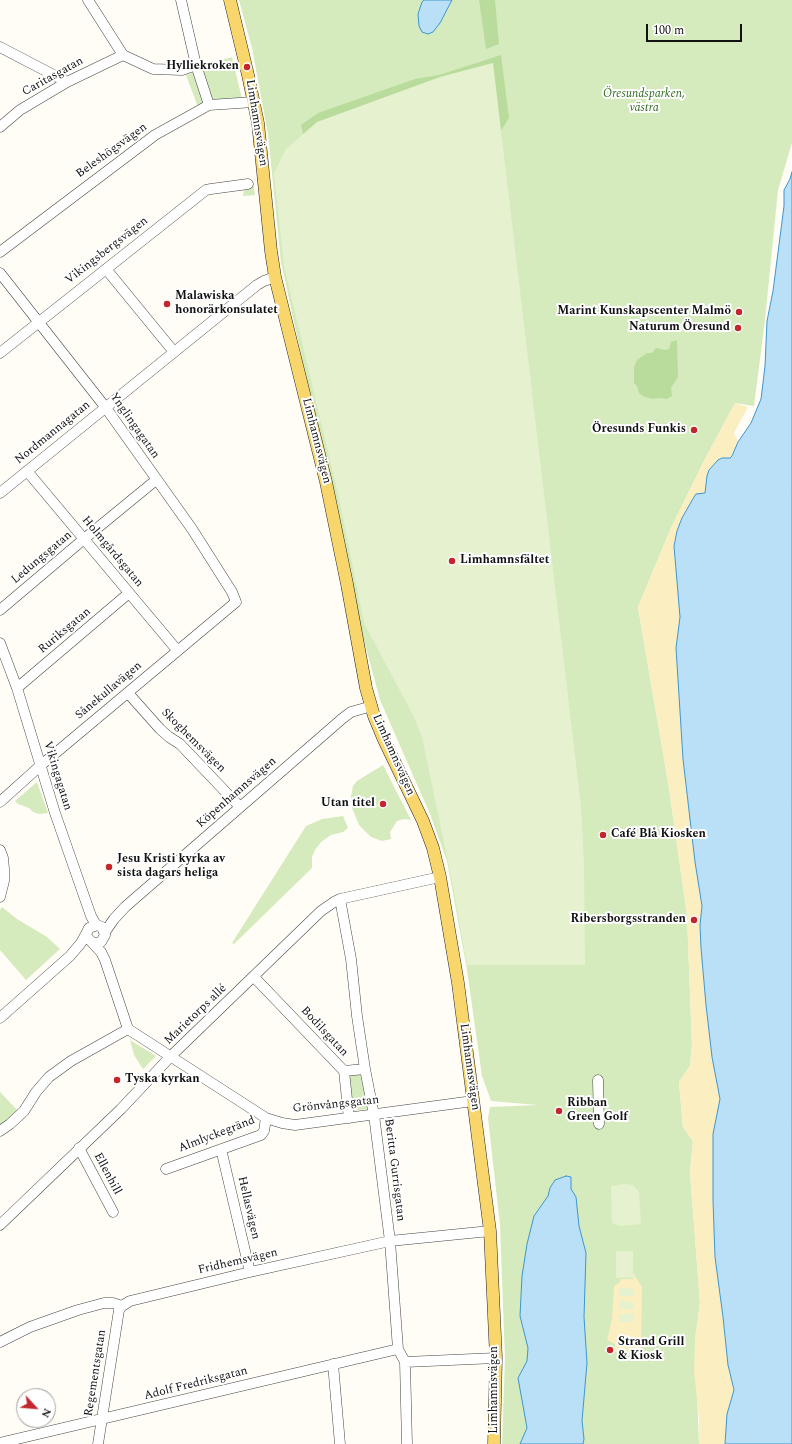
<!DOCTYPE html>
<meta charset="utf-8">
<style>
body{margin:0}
#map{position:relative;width:792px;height:1444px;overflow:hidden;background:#fffdf5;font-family:Spectral,serif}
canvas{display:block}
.north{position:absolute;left:16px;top:1388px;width:40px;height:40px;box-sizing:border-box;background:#fff;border:1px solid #a0a0a0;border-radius:50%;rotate:116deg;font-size:11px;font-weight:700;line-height:16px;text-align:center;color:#111}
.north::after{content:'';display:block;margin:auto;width:14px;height:18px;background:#c4262e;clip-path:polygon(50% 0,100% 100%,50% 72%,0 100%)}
.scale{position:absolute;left:646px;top:24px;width:96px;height:18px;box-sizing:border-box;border:2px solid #111;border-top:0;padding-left:5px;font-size:12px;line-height:14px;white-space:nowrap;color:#111;-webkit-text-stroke:3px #fff;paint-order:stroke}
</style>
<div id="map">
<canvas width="792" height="1444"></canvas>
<div class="north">N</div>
<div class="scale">100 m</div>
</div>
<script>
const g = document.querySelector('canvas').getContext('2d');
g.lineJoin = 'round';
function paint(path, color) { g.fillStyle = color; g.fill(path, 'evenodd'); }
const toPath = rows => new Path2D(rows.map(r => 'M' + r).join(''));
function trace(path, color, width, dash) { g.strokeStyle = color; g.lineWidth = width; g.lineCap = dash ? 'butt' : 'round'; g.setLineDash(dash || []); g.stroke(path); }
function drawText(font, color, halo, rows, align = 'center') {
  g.font = font + ' Spectral,serif'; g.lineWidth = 4; g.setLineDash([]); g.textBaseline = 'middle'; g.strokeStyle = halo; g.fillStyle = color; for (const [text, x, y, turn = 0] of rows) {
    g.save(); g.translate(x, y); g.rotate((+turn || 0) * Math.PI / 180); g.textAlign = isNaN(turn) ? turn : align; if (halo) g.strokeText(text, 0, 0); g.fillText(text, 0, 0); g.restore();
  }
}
const green = toPath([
 [239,0,792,0,792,143,778,190,765,320,754,406,735,403,705,459,671,528,638,607,669,788,687,915,692,1044,690,1066,679,1082,683,1127,693,1141,690,1172,700,1303,695,1340,699,1444,502,1444,505,1358,500,1225,488,1118,490,1107,538,1105,491,1101,482,1076,467,970,447,861,430,814,380,700,359,622,281,262,268,134,252,48],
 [232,57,242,99,211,102,199,66],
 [195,72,207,103,198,107,186,75],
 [253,182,255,195,243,196,244,188,249,183],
 [383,765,411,820,404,819,397,821,390,832,391,839,382,841,371,837,359,825,352,808,351,796,353,786,357,781],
 [37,782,48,813,39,814,33,812,29,808,18,804,15,801],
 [343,816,348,828,343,832,331,835,321,842,315,850,312,857,312,868,234,944,232,943,306,826,322,819],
 [2,907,17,919,47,937,60,949,26,980,0,950,0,910],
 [130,1040,156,1056,143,1069,134,1055],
 [362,1073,367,1109,351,1111,346,1075],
 [0,1092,20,1113,0,1127]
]);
const forest = toPath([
 [479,0,495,0,499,44,486,49],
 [501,55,509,118,502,129,489,136,305,142,301,125,318,113,415,79,439,75],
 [677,340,678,377,671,388,672,396,667,399,659,398,652,399,643,396,639,393,637,386,634,383,634,367,637,360,647,353,652,353,655,349,657,348,665,350,669,349,671,342]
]);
const sand = toPath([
 [735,403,748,407,734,433,738,442,733,453,730,458,722,458,706,486,705,493,694,497,682,518,677,531,674,546,680,617,676,648,683,759,695,862,702,906,700,925,701,948,706,1005,712,1057,720,1099,713,1134,713,1200,715,1257,723,1317,728,1365,734,1390,727,1414,725,1444,699,1444,699,1417,694,1371,695,1340,700,1303,690,1172,693,1141,683,1127,679,1082,690,1066,692,1044,687,915,669,788,638,607,671,528,705,459],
 [633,1273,642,1287,641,1353,625,1355,615,1352,615,1344,607,1340,612,1319,614,1286,619,1283,621,1279,633,1279]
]);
const pitch = toPath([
 [493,63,581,806,584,864,585,965,467,965,453,886,422,737,414,717,364,623,339,498,284,266,274,173,286,149,317,122,440,77],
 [625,1184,633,1185,639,1192,641,1224,620,1226,612,1223,611,1186],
 [616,1251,633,1251,633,1277,616,1278],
 [619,1288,634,1289,634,1296,619,1296],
 [619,1301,634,1302,634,1309,619,1309],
 [619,1314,634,1314,634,1322,619,1322]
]);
const water = toPath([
 [424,0,452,0,440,23,433,32,428,34,422,32,419,26,418,14,422,2,424,0],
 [792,172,792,1444,725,1444,727,1414,734,1390,728,1365,723,1317,715,1257,713,1200,713,1134,720,1099,712,1057,706,1005,701,948,700,925,702,906,695,862,683,759,676,648,680,617,674,546,677,531,682,518,694,497,696,494,705,493,707,476,709,470,718,460,722,458,730,458,732,456,738,442,751,423,761,399,765,366,767,321,773,291,784,206,784,190,790,179,792,172],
 [566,1176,571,1177,571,1189,576,1197,579,1226,586,1253,584,1317,587,1363,582,1421,584,1439,583,1444,520,1444,527,1428,518,1378,527,1361,528,1348,520,1316,522,1276,527,1244,534,1216,548,1196,550,1188,555,1180,566,1176]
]);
const minor = toPath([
 [88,0,123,55,153,69,182,70,196,65],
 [181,0,196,65,209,105],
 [0,47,67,82],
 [0,127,20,110,67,82,123,55],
 [0,252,155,135,209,105,254,102],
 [106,269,174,352],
 [0,273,106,408,192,529,232,592,236,602,40,766,0,802],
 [0,353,206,190,211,189,248,184],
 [27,471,177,650],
 [0,493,257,285,264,281,275,277],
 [0,610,84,539,156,480],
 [0,643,17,688,55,813,91,916,96,925],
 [17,688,129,593],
 [128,693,160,729,169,737,180,744,240,807],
 [0,850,3,858,4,869,4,881,0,897],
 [340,899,351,959,357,1016,365,1069,374,1115,390,1241,398,1349,405,1362,407,1444],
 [105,932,114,919,125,907,343,718,351,712,372,706],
 [94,943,101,942,105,935,102,927,97,925,89,928,86,934,87,937,101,952,105,960,128,1029,266,1118,282,1123,295,1125,473,1101],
 [254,977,344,1071,349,1118],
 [0,1018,70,956,81,943,86,934],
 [344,1071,365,1069],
 [598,1080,599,1124],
 [0,1131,10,1124,24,1111,36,1092,49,1077,71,1061,128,1029],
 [79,1148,113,1212],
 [221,1149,250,1272],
 [166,1169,261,1135,264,1131,266,1118],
 [0,1225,121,1109,171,1056,321,911,334,902,340,899,440,877],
 [122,1306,130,1301,250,1272,390,1241,490,1231],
 [0,1342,30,1327,78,1310,104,1303,113,1303,122,1306],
 [405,1362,496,1358],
 [333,1364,340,1444],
 [0,1443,398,1349],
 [98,1444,119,1310,122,1306]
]);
const major = toPath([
 [230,0,248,75,258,123,271,251,275,277,326,482,347,584,366,688,374,716,384,740,423,821,433,848,440,877,458,983,490,1231,496,1358,494,1444]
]);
const markers = [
 [247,67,4,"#c4262e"],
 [167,304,4,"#c4262e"],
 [739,312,4,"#c4262e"],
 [738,328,4,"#c4262e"],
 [694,430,4,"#c4262e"],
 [452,561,4,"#c4262e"],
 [383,804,4,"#c4262e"],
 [603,835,4,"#c4262e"],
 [109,867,4,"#c4262e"],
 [694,920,4,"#c4262e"],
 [117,1080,4,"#c4262e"],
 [559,1111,4,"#c4262e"],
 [610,1350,4,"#c4262e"]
];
const poiNames = [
 ["Hylliekroken",239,67,"right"],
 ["Malawiska",175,297],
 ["honorärkonsulatet",175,311],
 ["Marint Kunskapscenter Malmö",731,312,"right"],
 ["Naturum Öresund",730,328,"right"],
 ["Öresunds Funkis",686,430,"right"],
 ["Limhamnsfältet",460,561],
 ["Utan titel",375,804,"right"],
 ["Café Blå Kiosken",611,835],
 ["Jesu Kristi kyrka av",117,860],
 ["sista dagars heliga",117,874],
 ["Ribersborgsstranden",686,920,"right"],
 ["Tyska kyrkan",125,1080],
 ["Ribban",567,1104],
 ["Green Golf",567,1118],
 ["Strand Grill",618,1343],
 ["& Kiosk",618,1357]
];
const streetNames = [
 ["Caritasgatan",53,77,-29],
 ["Limhamnsvägen",256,123,81],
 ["Beleshögsvägen",112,151,-36],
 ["Vikingsbergsvägen",107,251,-38],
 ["Ynglingagatan",134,426,55],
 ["Nordmannagatan",53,433,-39],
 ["Limhamnsvägen",316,441,76],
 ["Holmgårdsgatan",112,552,50],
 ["Ledungsgatan",42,558,-40],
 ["Ruriksgatan",65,631,-40],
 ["Sånekullavägen",109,691,-40],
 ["Skoghemsvägen",193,741,45],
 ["Limhamnsvägen",393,755,66],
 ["Vikingagatan",57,776,73],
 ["Köpenhamnsvägen",237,793,-41],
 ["Marietorps allé",196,1015,-44],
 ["Bodilsgatan",324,1032,47],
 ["Limhamnsvägen",469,1067,82],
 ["Grönvångsgatan",336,1105,-6],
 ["Almlyckegränd",217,1135,-21],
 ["Beritta Gurrisgatan",394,1170,83],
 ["Ellenhill",107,1174,62],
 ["Hellasvägen",248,1208,77],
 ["Fridhemsvägen",238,1262,-13],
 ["Regementsgatan",96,1373,-81],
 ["Adolf Fredriksgatan",196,1384,-14],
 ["Limhamnsvägen",495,1390,-90]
];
const parkNames = [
 ["Öresundsparken,",644,95],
 ["västra",644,109]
];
paint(green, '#d5ebbd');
paint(forest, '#b9dc9c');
paint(sand, '#fbeec1');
paint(pitch, '#e6f2cf');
paint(water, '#b9e0f7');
trace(water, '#3f96cf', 1);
trace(minor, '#444', 11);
trace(major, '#222', 13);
trace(minor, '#fff', 10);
trace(major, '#f9d66b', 12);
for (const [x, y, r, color] of markers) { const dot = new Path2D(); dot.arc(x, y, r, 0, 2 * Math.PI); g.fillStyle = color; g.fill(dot); trace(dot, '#fff', 1.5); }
drawText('bold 12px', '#111', '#fff', poiNames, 'left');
drawText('12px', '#111', '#fff', streetNames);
drawText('italic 12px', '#2f6b1f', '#fff', parkNames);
</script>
